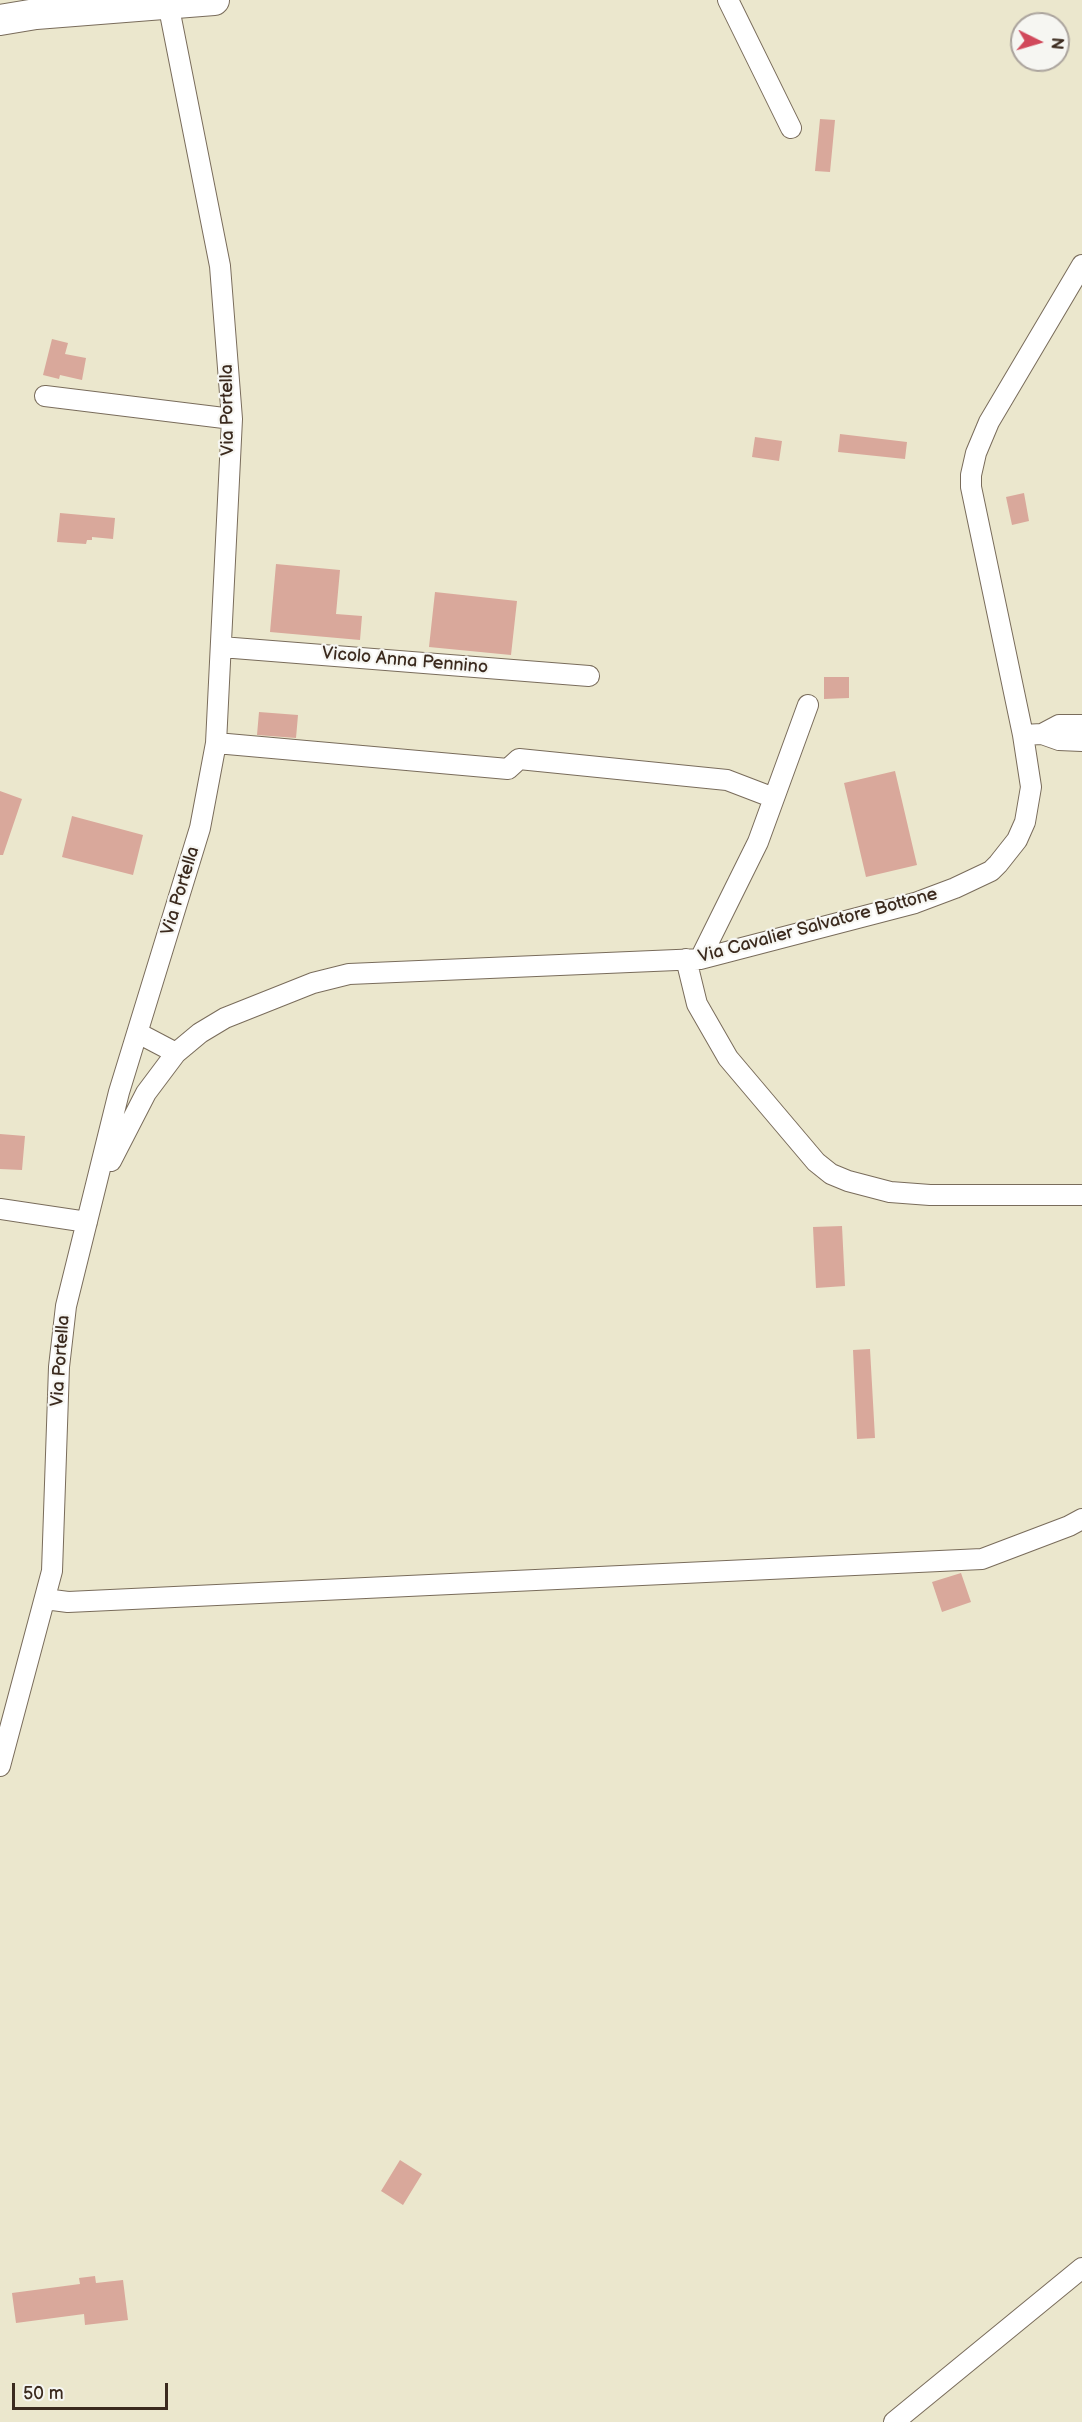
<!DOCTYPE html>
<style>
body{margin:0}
#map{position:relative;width:1082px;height:2422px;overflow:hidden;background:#ebe7cd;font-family:"Balsamiq Sans",sans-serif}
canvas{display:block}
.north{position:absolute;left:1010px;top:12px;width:60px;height:60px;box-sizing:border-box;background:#f6f6f2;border:2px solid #aba49d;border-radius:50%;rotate:95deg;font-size:16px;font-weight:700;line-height:24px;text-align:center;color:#3b2a1e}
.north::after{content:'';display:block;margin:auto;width:21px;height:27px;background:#d1495b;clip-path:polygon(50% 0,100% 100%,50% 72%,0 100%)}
.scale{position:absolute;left:12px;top:2383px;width:156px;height:27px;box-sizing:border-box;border:3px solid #3b2a1e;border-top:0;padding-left:8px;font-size:18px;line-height:21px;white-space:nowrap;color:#3b2a1e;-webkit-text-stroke:4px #f6f6f2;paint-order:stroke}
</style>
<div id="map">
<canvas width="1082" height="2422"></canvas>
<div class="north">N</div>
<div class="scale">50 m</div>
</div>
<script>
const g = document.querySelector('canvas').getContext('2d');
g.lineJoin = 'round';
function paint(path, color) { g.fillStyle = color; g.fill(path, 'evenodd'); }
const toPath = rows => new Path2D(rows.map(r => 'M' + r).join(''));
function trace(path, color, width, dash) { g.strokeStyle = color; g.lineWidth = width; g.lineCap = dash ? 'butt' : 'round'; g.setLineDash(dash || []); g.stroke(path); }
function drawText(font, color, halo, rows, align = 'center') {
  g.font = font + ' "Balsamiq Sans",sans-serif'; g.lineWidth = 4.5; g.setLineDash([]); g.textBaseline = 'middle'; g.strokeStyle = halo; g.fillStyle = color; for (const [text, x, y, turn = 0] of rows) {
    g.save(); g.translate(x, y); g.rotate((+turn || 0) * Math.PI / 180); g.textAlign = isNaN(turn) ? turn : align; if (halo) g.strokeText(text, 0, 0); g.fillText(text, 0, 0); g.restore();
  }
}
const building = toPath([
 [820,119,835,120,830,172,815,171],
 [52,339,68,343,65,354,86,358,82,380,60,375,59,379,43,375],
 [840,434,907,442,905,459,838,452],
 [755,437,782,441,779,461,752,457],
 [1024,493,1029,521,1012,525,1006,497],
 [60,513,115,518,113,539,92,537,92,540,87,540,86,544,57,542],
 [276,564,340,570,336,614,362,616,360,640,270,632],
 [435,592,517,601,511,655,429,647],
 [824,677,849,677,849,698,824,699],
 [259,712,298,715,296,738,257,735],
 [895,771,917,865,866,877,844,783],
 [0,791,22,799,3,855,0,855],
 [72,816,143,835,133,875,62,857],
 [0,1134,25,1136,22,1170,0,1169],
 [842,1226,845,1286,816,1288,813,1227],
 [870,1349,875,1438,857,1439,853,1350],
 [961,1573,971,1602,942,1612,932,1582],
 [400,2160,422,2174,403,2205,381,2191],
 [95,2276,96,2283,123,2280,128,2320,85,2325,84,2314,16,2323,12,2293,80,2284,79,2278]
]);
const minor = toPath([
 [728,0,791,128],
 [45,396,232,419],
 [221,647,589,676],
 [1042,734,1059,725,1082,725],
 [1023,735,1042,734,1059,740,1082,741],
 [216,743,508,769,519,759,727,780,774,798],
 [686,959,697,1004,728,1058,816,1162,831,1174,848,1181,890,1192,930,1195,1082,1195],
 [700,959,758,842,808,705],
 [138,1033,176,1053],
 [111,1161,146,1093,176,1053,200,1033,225,1018,313,983,349,974,700,959,915,903,955,888,991,871,998,864,1017,840,1025,822,1031,787,1023,735,971,487,971,475,976,453,989,422,1082,265],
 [0,1209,87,1222],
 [45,1599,68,1602,982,1559,1069,1526,1082,1519],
 [0,1766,52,1571,59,1367,66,1306,119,1092,200,828,216,743,232,419,220,266,168,3],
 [894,2422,1082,2268]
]);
const primary = toPath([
 [0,20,36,14,214,0]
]);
const streetNames = [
 ["Via Portella",228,410,-91],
 ["Vicolo Anna Pennino",405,661,5],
 ["Via Portella",181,891,-73],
 ["Via Cavalier Salvatore Bottone",818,926,-15],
 ["Via Portella",61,1361,-86]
];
paint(building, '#d9a89b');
trace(minor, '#796c5b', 22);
trace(primary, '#796c5b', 32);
trace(minor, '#fff', 20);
trace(primary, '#fff', 30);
drawText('18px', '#3b2a1e', '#f6f6f2', streetNames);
</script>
